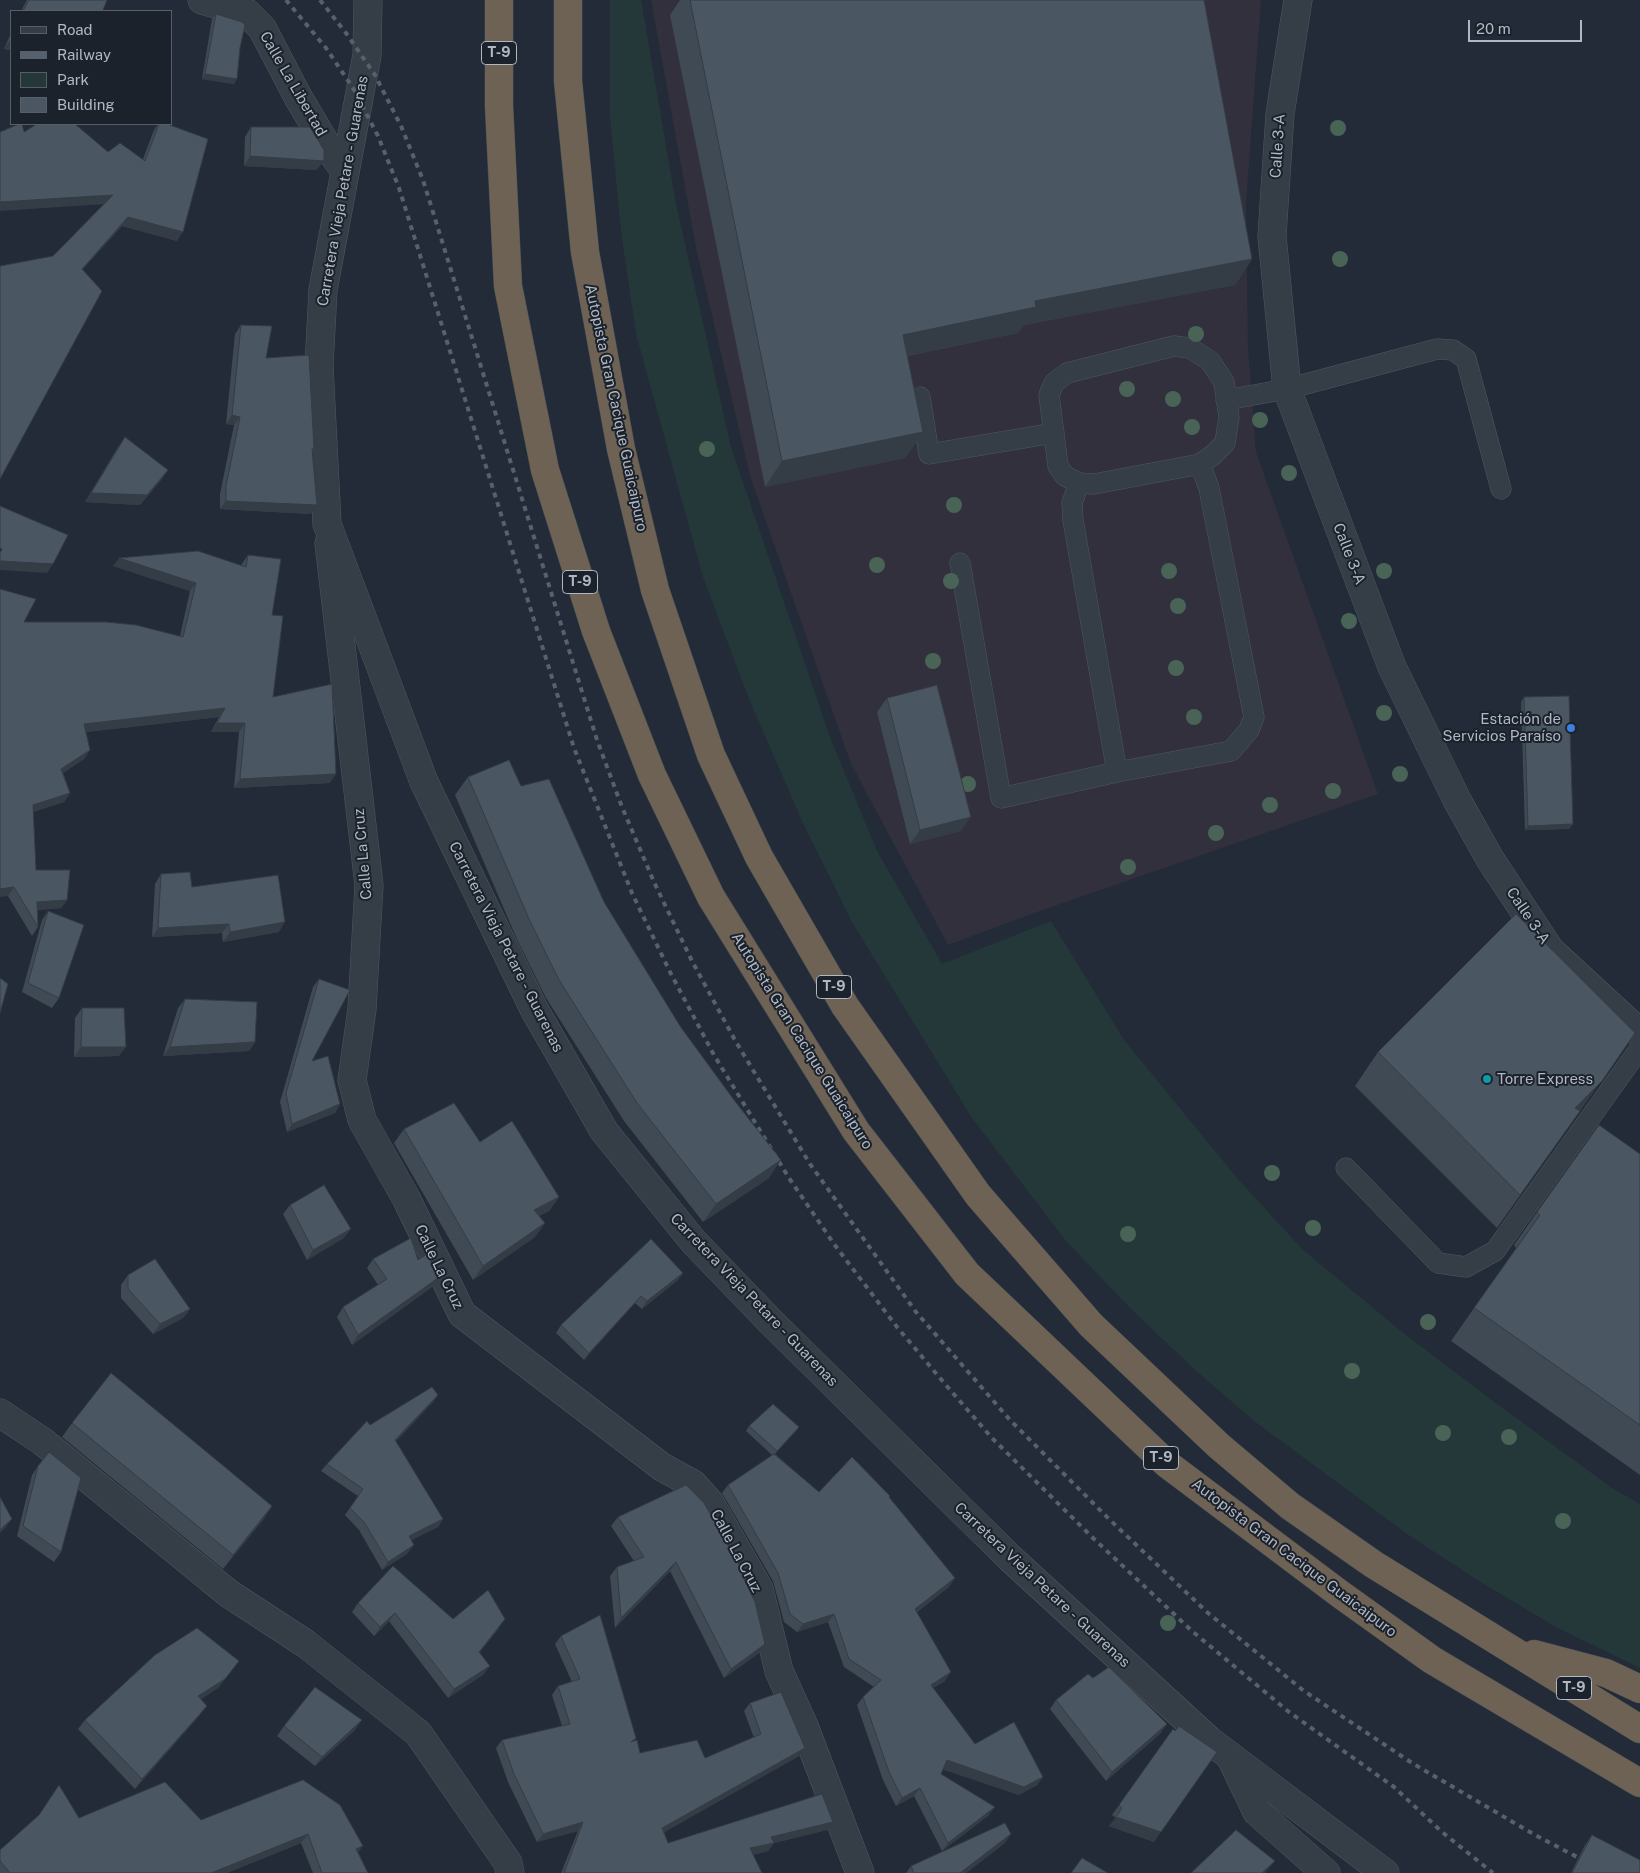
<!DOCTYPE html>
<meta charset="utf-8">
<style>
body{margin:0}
#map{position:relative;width:1640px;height:1873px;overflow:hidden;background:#222b37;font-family:"Public Sans",sans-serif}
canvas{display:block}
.legend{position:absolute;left:10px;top:10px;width:162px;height:115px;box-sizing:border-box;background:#1b222c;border:1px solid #575e69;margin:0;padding:6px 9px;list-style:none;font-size:15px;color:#b0b8c4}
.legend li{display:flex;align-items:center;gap:10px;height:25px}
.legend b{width:25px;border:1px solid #575e69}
.scale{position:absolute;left:1468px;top:20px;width:114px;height:22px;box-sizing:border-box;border:2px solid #b0b8c4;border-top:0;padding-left:6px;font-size:15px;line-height:18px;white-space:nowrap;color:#b0b8c4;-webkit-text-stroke:4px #1b222c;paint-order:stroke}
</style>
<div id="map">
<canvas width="1640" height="1873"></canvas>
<ul class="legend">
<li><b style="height:6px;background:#353d47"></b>Road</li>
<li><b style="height:6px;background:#57616e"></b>Railway</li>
<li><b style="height:14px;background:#253839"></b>Park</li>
<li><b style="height:14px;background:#4a5662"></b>Building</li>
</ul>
<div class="scale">20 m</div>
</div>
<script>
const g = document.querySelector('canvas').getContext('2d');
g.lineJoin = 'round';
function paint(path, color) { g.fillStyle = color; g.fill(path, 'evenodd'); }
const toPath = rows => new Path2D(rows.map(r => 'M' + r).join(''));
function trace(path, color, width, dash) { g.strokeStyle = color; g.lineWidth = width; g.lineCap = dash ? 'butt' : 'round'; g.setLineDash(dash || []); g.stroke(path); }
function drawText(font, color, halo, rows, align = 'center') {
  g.font = font + ' "Public Sans",sans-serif'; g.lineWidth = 4; g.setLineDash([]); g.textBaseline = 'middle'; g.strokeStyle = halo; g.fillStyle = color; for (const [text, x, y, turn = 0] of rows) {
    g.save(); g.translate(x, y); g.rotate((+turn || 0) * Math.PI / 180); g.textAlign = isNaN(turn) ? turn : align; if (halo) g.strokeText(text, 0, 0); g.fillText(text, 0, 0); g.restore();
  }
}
const medical = toPath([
 [651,0,1261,0,1246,204,1248,347,1256,452,1378,794,1037,912,948,945,851,764,750,476,696,248]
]);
const green = toPath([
 [610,0,641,0,676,204,731,447,789,617,830,737,877,851,942,964,1051,921,1124,1040,1237,1178,1303,1250,1406,1335,1493,1401,1612,1488,1640,1504,1640,1668,1554,1626,1479,1581,1410,1536,1254,1421,1193,1368,1130,1308,1066,1241,972,1118,852,922,803,823,749,699,703,577,636,334,621,231,610,117]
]);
const service = toPath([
 [1174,346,1190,348,1210,361,1224,382,1229,417,1225,443,1213,455,1200,464,1094,484,1079,483,1065,476,1058,466,1049,395,1054,383,1067,373,1174,346],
 [920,397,929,454,1054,433],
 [1226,400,1287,389,1437,349,1453,350,1466,359,1501,489],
 [1079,483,1072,503,1073,520,1117,772],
 [960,563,1001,798,1117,772,1231,751,1249,730,1254,717,1209,488,1200,464],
 [1346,1168,1438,1263,1466,1267,1495,1251,1640,1048]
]);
const minor = toPath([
 [202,0,247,13,262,28,298,97,327,146,345,171],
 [1298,0,1280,114,1272,236,1287,389,1392,667,1457,800,1490,859,1550,950,1640,1033],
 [329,543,369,885,362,1009,352,1080,362,1120,406,1198,462,1314,662,1467,693,1484,710,1503,759,1589,779,1671,804,1726,860,1873],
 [0,1413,42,1441,228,1593,306,1644,418,1733,508,1863,510,1873],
 [1230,1756,1257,1812,1326,1873]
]);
const tertiary = toPath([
 [368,0,367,55,323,290,319,366,327,524,424,782,534,1009,604,1131,693,1241,770,1321,1010,1558,1210,1741,1385,1873]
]);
const motorway = toPath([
 [499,0,499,106,508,286,545,470,596,631,652,775,711,897,856,1131,967,1274,1167,1464,1340,1594,1432,1660,1640,1783],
 [568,0,568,81,585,252,621,449,655,590,711,755,759,857,845,1006,978,1195,1091,1325,1219,1446,1290,1506,1373,1564,1640,1729],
 [1534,1654,1606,1673,1640,1689]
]);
const rail = toPath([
 [286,0,326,48,353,88,378,136,399,188,574,748,632,893,670,972,714,1055,789,1178,834,1244,897,1327,945,1384,992,1438,1093,1538,1192,1631,1289,1712,1394,1787,1442,1832,1493,1873],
 [320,0,346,33,375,75,401,126,423,180,597,740,622,807,654,882,692,961,736,1042,810,1164,916,1312,1010,1420,1110,1520,1208,1613,1304,1691,1412,1763,1535,1835,1579,1858]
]);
const trees = [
 [1338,128],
 [1340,259],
 [1196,334],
 [1127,389],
 [1173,399],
 [1260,420],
 [1192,427],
 [707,449],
 [1289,473],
 [954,505],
 [877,565],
 [1169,571],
 [1384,571],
 [951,581],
 [1178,606],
 [1349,621],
 [933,661],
 [1176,668],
 [1384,713],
 [1194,717],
 [1400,774],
 [968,784],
 [1333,791],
 [1270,805],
 [1216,833],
 [1128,867],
 [1272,1173],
 [1313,1228],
 [1128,1234],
 [1428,1322],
 [1352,1371],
 [1443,1433],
 [1509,1437],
 [1563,1521],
 [1168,1623]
];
const wall = toPath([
 [27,0,107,0,103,10,107,11,21,11],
 [680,0,1204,0,1252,259,1235,285,1024,325,1018,333,907,356,923,432,905,458,765,487,670,15],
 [216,14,240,48,234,84,202,79,212,19],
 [11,33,11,50,4,49],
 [158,124,167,124,177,241,122,226,82,270,53,256,104,204,24,132,143,159,154,130],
 [251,127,317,170,244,166,245,137],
 [241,325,266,358,314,449,312,451,311,514,220,509,220,494,234,425,226,424,235,334],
 [125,437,162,479,140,505,85,502,118,447],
 [248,555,272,615,273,697,330,783,234,788,239,732,211,732,219,717,86,732,90,750,84,759,63,773,70,793,64,802,33,812,36,870,67,900,61,908,38,910,38,927,32,936,8,896,24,622,180,636,190,591,113,566,241,565],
 [1524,697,1573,824,1569,829,1525,830,1521,702],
 [887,698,961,831,910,844,877,712],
 [468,777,604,902,769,1178,703,1222,624,1121,546,998,516,937,455,795],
 [161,874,192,887,279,932,223,942,222,933,152,937,155,884],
 [48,911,59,998,52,1008,22,992,42,920],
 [319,979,312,1061,340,1104,335,1113,287,1132,280,1102,313,987],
 [185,999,255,1042,249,1051,163,1056,178,1008],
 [82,1008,119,1056,74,1057,75,1018],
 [1635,1033,1497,1228,1355,1086,1378,1052],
 [404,1129,480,1142,559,1197,549,1211,539,1216,545,1223,535,1237,473,1280,394,1143],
 [1640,1154,1640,1475,1451,1341,1516,1248,1514,1245,1537,1212],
 [290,1205,344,1238,307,1260,283,1214],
 [373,1259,432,1287,352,1345,337,1317,343,1307,378,1285,367,1268],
 [683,1273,678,1280,642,1309,635,1303,584,1360,556,1333,561,1325],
 [128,1275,190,1309,183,1318,153,1334,121,1298,121,1285],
 [438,1395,433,1402,396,1441,443,1519,438,1527,411,1540,408,1553,382,1570,359,1530,345,1515,358,1496,321,1471,327,1464,370,1425],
 [72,1423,272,1506,263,1520,223,1569,62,1437],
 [749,1426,799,1427,796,1431,775,1454,819,1492,889,1498,949,1587,917,1612,945,1681,933,1688,975,1744,1043,1777,1037,1785,1019,1795,943,1769,941,1774,989,1815,942,1851,914,1796,896,1806,883,1780,857,1705,863,1697,874,1687,844,1667,828,1622,797,1632,784,1622,773,1581,722,1493,728,1485,772,1455,746,1431],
 [38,1466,61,1552,54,1562,17,1536,32,1475],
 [686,1485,749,1582,747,1585,759,1653,724,1678,670,1571,615,1628,610,1576,617,1567,634,1561,611,1526,618,1517],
 [358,1603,453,1619,499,1628,480,1652,484,1674,448,1698,389,1621,374,1636,352,1612],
 [561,1636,636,1738,634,1741,640,1753,705,1758,754,1738,744,1711,750,1703,799,1756,664,1832,668,1843,833,1822,827,1830,774,1843,768,1851,753,1855,762,1873,561,1873,578,1831,537,1842,508,1782,496,1748,502,1740,562,1726,552,1695,558,1686,572,1682,555,1644],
 [239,1661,218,1688,201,1699,200,1715,135,1789,78,1729,85,1720],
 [1056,1700,1161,1733,1106,1781,1050,1709],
 [284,1726,355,1730,315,1766,277,1736],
 [1173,1729,1154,1842,1109,1826,1116,1818,1112,1815],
 [303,1780,358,1852,368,1873,313,1873,301,1843,227,1873,0,1873,0,1850,79,1818,201,1820],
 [1592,1835,1640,1873,1571,1873,1585,1845],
 [1005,1843,966,1873,906,1873,911,1866]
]);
const shadedWall = toPath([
 [10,40,11,40,11,50,4,49],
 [205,74,237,79,234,84,202,79],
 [250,156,324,161,317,170,244,166],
 [113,195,107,204,0,211,0,202],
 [128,217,183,232,177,241,122,226,75,278,82,269],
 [1252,259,1235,285,1024,325,1018,333,885,360,903,335,1035,301],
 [232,415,240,417,234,425,226,424],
 [923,432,905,458,765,487,782,461],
 [168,470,162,479,140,505,85,502,91,493],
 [226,501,317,505,311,514,220,509],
 [119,558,196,583,190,591,113,566],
 [0,561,53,564,47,573,0,570],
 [225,708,219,717,78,733,84,724],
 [217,723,245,723,239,732,211,732],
 [90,750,84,759,55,778,61,769],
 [336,774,330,783,234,788,240,779],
 [70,793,64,802,27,814,33,805],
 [971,817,961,831,910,844,920,830],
 [1573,824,1569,829,1525,830,1528,826],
 [14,887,8,896,0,897,0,889],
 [67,900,61,908,31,911,37,902],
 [285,922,279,932,223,942,230,932],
 [229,924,222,933,152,937,158,928],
 [1635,1033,1612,1066,1497,1228,1520,1195,1575,1108],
 [255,1042,249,1051,163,1056,170,1047],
 [81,1047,126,1047,119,1056,74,1057],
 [340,1104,335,1113,287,1132,292,1124],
 [781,1160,769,1178,703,1222,716,1204],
 [559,1197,549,1211,524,1224,534,1210],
 [545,1223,535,1237,473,1280,483,1266],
 [351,1229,344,1238,307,1260,313,1250],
 [683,1273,678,1280,642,1309,647,1301],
 [438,1278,432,1287,352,1345,358,1335],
 [641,1296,635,1303,584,1360,589,1353],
 [190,1309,183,1318,153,1334,160,1324],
 [438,1395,433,1402,390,1448,395,1440],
 [799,1427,796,1431,773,1456,777,1451],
 [272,1506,263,1520,223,1569,233,1555],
 [12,1519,6,1527,0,1533,0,1530],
 [443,1519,438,1527,404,1544,409,1536],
 [414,1545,408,1553,382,1570,388,1562],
 [676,1562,670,1571,615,1628,621,1618],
 [955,1578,949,1587,909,1617,915,1609],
 [395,1613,389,1621,374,1636,380,1627],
 [834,1614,828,1622,797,1632,803,1624],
 [505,1619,499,1628,473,1660,479,1652],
 [765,1644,759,1653,724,1678,731,1669],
 [239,1661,218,1688,191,1706,198,1696],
 [490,1666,484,1674,448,1698,454,1689],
 [951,1672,945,1681,925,1693,931,1685],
 [207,1706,200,1715,135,1789,142,1779],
 [362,1720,355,1730,315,1766,322,1757],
 [1167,1724,1161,1733,1106,1781,1112,1772],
 [805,1748,799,1756,656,1837,662,1828],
 [947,1760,1043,1777,1037,1785,1019,1795,941,1769],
 [920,1788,914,1796,896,1806,902,1798],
 [995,1807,989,1815,942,1851,948,1843],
 [1116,1817,1161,1832,1154,1842,1109,1826],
 [583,1822,578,1831,537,1842,543,1834],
 [833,1822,827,1830,774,1843,768,1851,744,1857,750,1848,771,1837],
 [308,1834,301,1843,227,1873,211,1873],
 [1011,1834,1005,1843,966,1873,960,1873],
 [363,1846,356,1855,356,1849],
 [1275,1861,1265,1873,1262,1873]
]);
const building = toPath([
 [29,0,107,0,103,10,107,11,23,11,29,0],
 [690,0,1204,0,1252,259,1035,301,1036,307,903,335,923,432,782,461,690,0],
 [216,14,242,22,245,25,240,48,237,79,205,74,216,14],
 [19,124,22,124,24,132,37,124,75,124,108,152,120,143,145,161,159,124,167,124,208,139,183,232,128,217,82,269,102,291,0,479,0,266,53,256,113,195,0,202,0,132,19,124],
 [251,127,310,127,324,150,324,161,250,156,251,127],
 [241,325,272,326,266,358,309,355,314,449,312,449,317,505,226,501,226,486,240,417,232,415,241,325],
 [125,437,168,470,147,495,91,493,125,437],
 [0,506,68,535,53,564,0,561,0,553,2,549,0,548,0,506],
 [198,551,246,567,248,555,281,559,272,615,283,616,273,697,332,684,336,774,240,779,245,723,217,723,225,708,84,724,90,750,61,769,70,793,33,805,36,870,70,870,67,900,37,902,38,927,14,887,0,889,0,589,36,599,24,622,106,622,136,625,183,637,196,583,119,558,198,551],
 [937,685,971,817,920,830,887,698,937,685],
 [1569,696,1573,824,1528,826,1524,697,1569,696],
 [509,760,521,786,549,779,604,902,680,1026,734,1100,781,1160,716,1204,637,1103,559,980,529,919,468,777,509,760],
 [190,872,192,887,278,875,285,922,230,932,229,924,158,928,161,874,190,872],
 [48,911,84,925,59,998,28,983,48,911],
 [1516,914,1635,1033,1602,1081,1575,1108,1580,1111,1520,1195,1378,1052,1516,914],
 [0,978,8,984,0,1013,0,978],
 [319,979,350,990,312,1061,328,1056,340,1104,292,1124,286,1093,319,979],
 [185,999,257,1002,255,1042,170,1047,185,999],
 [82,1008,124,1008,126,1047,81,1047,82,1008],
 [454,1103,480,1142,512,1121,559,1197,534,1210,545,1223,483,1266,404,1129,454,1103],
 [1599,1125,1640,1154,1640,1425,1474,1308,1540,1215,1537,1212,1599,1125],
 [324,1185,351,1229,313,1250,290,1205,324,1185],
 [411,1238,418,1260,427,1254,438,1278,358,1335,343,1307,387,1279,373,1259,411,1238],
 [651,1239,683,1273,647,1301,641,1296,589,1353,561,1325,651,1239],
 [155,1259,190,1309,160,1324,128,1289,128,1275,155,1259],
 [111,1373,272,1506,233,1555,72,1423,111,1373],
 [432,1387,438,1395,395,1440,443,1519,409,1536,414,1545,388,1562,364,1522,350,1508,363,1489,327,1464,367,1421,370,1425,432,1387],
 [773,1404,799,1427,777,1451,749,1426,773,1404],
 [49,1452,81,1478,61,1552,23,1526,38,1466,49,1452],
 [774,1454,819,1492,852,1457,890,1496,889,1497,955,1578,915,1609,951,1672,931,1685,975,1744,1014,1722,1043,1777,1024,1787,947,1760,941,1774,995,1807,948,1843,920,1788,902,1798,889,1772,863,1697,881,1680,849,1659,834,1614,803,1624,790,1614,778,1573,728,1485,774,1454],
 [686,1485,704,1503,749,1582,744,1579,755,1602,765,1644,731,1669,676,1562,621,1618,617,1567,644,1557,618,1517,686,1485],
 [0,1497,12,1519,0,1530,0,1497],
 [393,1566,453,1619,488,1590,505,1619,479,1652,490,1666,454,1689,395,1613,380,1627,358,1603,393,1566],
 [600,1615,636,1738,631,1742,637,1740,640,1753,697,1740,705,1758,761,1734,750,1703,781,1692,805,1748,662,1828,668,1843,822,1794,833,1822,771,1837,774,1843,750,1848,762,1873,564,1873,583,1822,543,1834,514,1774,502,1740,570,1724,558,1686,580,1679,561,1636,600,1615],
 [197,1628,239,1661,225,1679,198,1696,207,1706,142,1779,85,1720,155,1655,197,1628],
 [1109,1667,1167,1724,1112,1772,1056,1700,1088,1674,1093,1678,1109,1667],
 [315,1687,362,1720,322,1757,284,1726,315,1687],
 [1179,1726,1217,1752,1161,1832,1116,1817,1122,1808,1119,1805,1173,1729,1175,1731,1179,1726],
 [303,1780,340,1805,363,1846,356,1849,368,1873,322,1873,308,1834,211,1873,10,1873,0,1861,0,1850,39,1815,59,1785,79,1818,165,1782,201,1820,303,1780],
 [1005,1823,1011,1834,960,1873,914,1873,911,1866,1005,1823],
 [1236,1830,1275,1861,1262,1873,1191,1873,1236,1830],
 [1592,1835,1640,1860,1640,1873,1572,1873,1592,1835],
 [1082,1858,1108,1873,1071,1873,1082,1858]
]);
const markers = [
 [1571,728,5,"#3f7fe0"],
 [1487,1079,5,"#0f9aa8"]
];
const shields = [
 [499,53,35],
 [580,582,35],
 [834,987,35],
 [1161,1458,35],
 [1574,1688,35]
];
const shieldNames = [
 ["T-9",499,53],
 ["T-9",580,582],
 ["T-9",834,987],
 ["T-9",1161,1458],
 ["T-9",1574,1688]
];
const streetNames = [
 ["Calle La Libertad",293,84,60],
 ["Calle 3-A",1278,146,-86],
 ["Carretera Vieja Petare - Guarenas",343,191,-80],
 ["Autopista Gran Cacique Guaicaipuro",616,408,78],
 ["Calle 3-A",1349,554,69],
 ["Calle La Cruz",363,854,-95],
 ["Calle 3-A",1528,916,56],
 ["Carretera Vieja Petare - Guarenas",506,947,63],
 ["Autopista Gran Cacique Guaicaipuro",802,1041,58],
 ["Calle La Cruz",439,1267,64],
 ["Carretera Vieja Petare - Guarenas",754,1300,46],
 ["Calle La Cruz",736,1551,62],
 ["Autopista Gran Cacique Guaicaipuro",1294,1558,37],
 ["Carretera Vieja Petare - Guarenas",1042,1585,43]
];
const poiNames = [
 ["Estación de",1561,719],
 ["Servicios Paraíso",1561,736],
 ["Torre Express",1497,1079,"left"]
];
paint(medical, '#31303c');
paint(green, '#253839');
trace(service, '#505862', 21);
trace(minor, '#505862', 29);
trace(tertiary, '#505862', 29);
trace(motorway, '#404852', 29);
trace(service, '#353d47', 20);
trace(minor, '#353d47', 28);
trace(tertiary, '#353d47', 28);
trace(motorway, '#6d6253', 28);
trace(rail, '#57616e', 4, [5, 5]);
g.fillStyle = '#496457';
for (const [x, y] of trees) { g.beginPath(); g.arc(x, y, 8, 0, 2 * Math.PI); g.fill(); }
paint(wall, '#404a54');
paint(shadedWall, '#343c45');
paint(building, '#4a5662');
trace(building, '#343c45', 1);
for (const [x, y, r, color] of markers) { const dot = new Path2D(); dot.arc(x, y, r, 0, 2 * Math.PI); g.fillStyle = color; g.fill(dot); trace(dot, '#1b222c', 2); }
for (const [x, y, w] of shields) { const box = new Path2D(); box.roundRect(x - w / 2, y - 11.5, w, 23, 4); g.fillStyle = '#1b222c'; g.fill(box); trace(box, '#b0b8c4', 1); }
drawText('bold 14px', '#b0b8c4', null, shieldNames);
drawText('15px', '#b0b8c4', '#1b222c', streetNames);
drawText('15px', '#b0b8c4', '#1b222c', poiNames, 'right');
</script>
